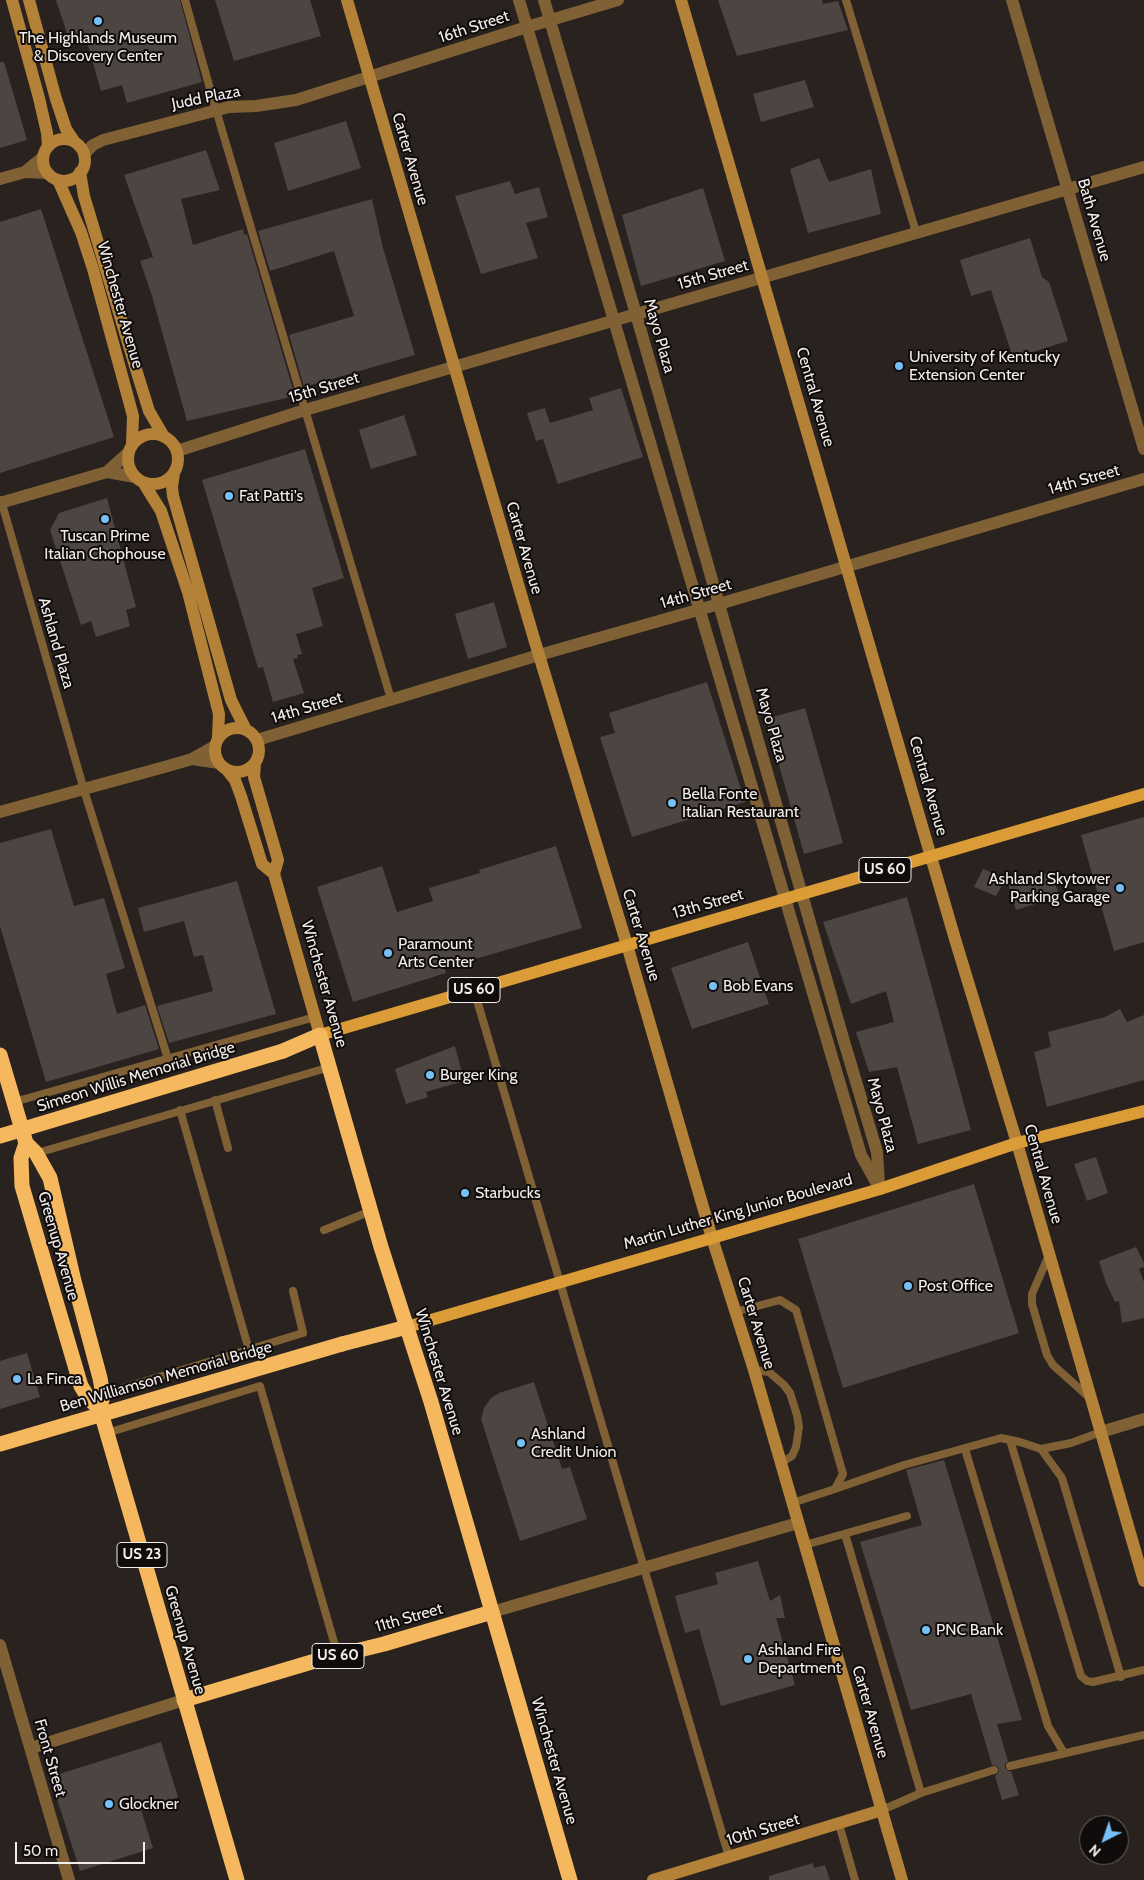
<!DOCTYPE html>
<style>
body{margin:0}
#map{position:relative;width:1144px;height:1880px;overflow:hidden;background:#29221e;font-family:Cabin,sans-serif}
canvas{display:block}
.north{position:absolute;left:1079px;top:1815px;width:50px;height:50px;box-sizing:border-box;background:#0f0c0b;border:1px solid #6a6665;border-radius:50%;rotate:221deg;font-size:14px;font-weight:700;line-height:20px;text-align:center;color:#f2edeb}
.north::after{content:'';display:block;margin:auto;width:18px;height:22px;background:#75c0f6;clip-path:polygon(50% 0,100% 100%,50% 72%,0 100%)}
.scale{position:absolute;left:15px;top:1842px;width:130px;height:22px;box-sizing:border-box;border:2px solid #f2edeb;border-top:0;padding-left:6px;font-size:15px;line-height:18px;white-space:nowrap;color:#f2edeb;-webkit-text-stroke:4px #0f0c0b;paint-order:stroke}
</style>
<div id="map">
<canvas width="1144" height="1880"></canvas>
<div class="north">N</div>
<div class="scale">50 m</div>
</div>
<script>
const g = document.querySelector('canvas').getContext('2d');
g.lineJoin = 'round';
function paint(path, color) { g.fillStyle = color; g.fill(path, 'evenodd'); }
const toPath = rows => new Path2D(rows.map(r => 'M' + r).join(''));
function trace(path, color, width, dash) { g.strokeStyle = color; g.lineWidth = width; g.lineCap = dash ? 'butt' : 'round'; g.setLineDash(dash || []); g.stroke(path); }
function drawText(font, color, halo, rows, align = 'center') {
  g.font = font + ' Cabin,sans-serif'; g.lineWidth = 4; g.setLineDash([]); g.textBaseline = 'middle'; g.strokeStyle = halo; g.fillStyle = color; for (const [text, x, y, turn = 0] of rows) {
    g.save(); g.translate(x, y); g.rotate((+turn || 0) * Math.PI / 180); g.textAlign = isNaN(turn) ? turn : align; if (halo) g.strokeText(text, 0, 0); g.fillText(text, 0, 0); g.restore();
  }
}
const building = toPath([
 [56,0,180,0,202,82,127,103,122,85,101,91,85,35,69,39],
 [215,0,310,0,321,36,234,61],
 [718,0,822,0,823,4,838,1,848,30,737,56],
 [0,62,4,62,27,140,0,148],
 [805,80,814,107,761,122,753,94],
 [346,121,361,168,288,191,274,143],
 [206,150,220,190,181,199,193,245,243,229,244,235,247,234,295,396,187,421,152,296,140,261,153,257,124,175],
 [819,158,829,182,871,169,881,214,808,233,790,169],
 [510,181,515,194,539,187,548,217,526,223,538,258,481,274,455,196],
 [703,188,725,261,641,286,622,215],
 [372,199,383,248,415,355,304,387,289,335,354,316,334,251,270,271,258,231],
 [41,209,114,437,0,473,0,222],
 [1030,238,1042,277,1049,282,1068,341,1013,358,991,290,971,296,960,260],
 [621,388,643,457,558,484,543,439,536,441,527,413,545,408,550,423,593,410,589,398],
 [404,415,417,455,371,469,359,430],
 [305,449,344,578,312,588,323,626,296,634,302,654,297,655,298,658,293,659,304,693,273,702,263,667,258,668,202,480],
 [107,498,136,607,126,610,130,626,96,637,91,621,81,625,50,530,59,513],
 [494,602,507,647,468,659,455,614],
 [707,682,745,802,632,837,600,737,615,733,609,713],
 [805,708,843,843,804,854,766,719],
 [1144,817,1144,942,1114,951,1081,835],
 [51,829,74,906,104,898,125,968,106,974,117,1014,145,1005,159,1049,46,1082,0,926,0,843],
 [556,846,582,928,444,968,446,973,353,1002,317,887,382,866,397,912,433,901,429,888,480,873,479,870],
 [983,869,1006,878,996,896,974,887],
 [1050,872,1060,896,1016,910,1008,884],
 [237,881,276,1014,169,1043,157,1006,213,991,203,955,194,957,184,921,144,932,138,908],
 [907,897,971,1130,918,1144,897,1067,869,1072,856,1032,894,1022,886,991,851,1004,823,922],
 [748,942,769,1004,692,1029,671,968],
 [1120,1009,1127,1022,1144,1015,1144,1080,1047,1107,1034,1052,1051,1047,1048,1032,1105,1017],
 [455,1046,464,1081,426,1092,428,1097,406,1104,395,1069],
 [1096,1157,1108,1193,1087,1201,1074,1164],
 [974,1184,1019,1333,843,1388,798,1239],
 [1136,1247,1144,1263,1144,1267,1139,1269,1144,1282,1144,1318,1122,1323,1119,1301,1115,1302,1106,1283,1099,1261],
 [27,1353,40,1397,0,1409,0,1361],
 [534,1382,562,1469,570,1467,587,1519,520,1541,481,1419,484,1408,491,1398,499,1393],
 [944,1460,1022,1720,997,1724,1008,1761,1005,1764,1005,1768,1008,1771,1011,1771,1019,1795,1002,1800,995,1776,998,1773,999,1769,997,1766,992,1765,971,1694,911,1710,860,1542,922,1525,906,1470],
 [758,1561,770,1601,780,1595,785,1618,776,1618,795,1685,721,1706,699,1629,685,1633,675,1596,718,1584,715,1573],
 [161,1742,178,1797,141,1810,153,1848,80,1871,50,1777],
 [813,1863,814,1868,825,1865,830,1880,769,1880,769,1876]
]);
const lane = toPath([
 [185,0,216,110,391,699],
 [846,0,916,232],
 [1,500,84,790,168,1059],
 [474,990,729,1857],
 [215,1100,228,1148],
 [14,1102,315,1017],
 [180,1110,249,1350],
 [34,1154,330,1067],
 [324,1230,371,1211],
 [1049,1255,1032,1294,1032,1304,1047,1355,1053,1365,1091,1399],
 [735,1312,780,1300,796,1310,843,1474,835,1489,792,1503],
 [754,1370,769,1372,784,1385,790,1393,797,1415,799,1427,796,1447,792,1456,781,1463],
 [100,1395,303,1333,293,1291],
 [107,1433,260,1386,338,1656],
 [1010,1440,1081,1676,1087,1681,1093,1682,1144,1670],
 [965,1449,1048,1726,1064,1753],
 [1041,1449,1071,1443,1101,1432],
 [835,1489,904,1465,1001,1438,1020,1442,1041,1449,1062,1478,1121,1677],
 [845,1534,921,1793],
 [805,1545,907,1516],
 [1010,1766,1144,1735],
 [882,1810,921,1793,994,1770],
 [839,1824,855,1880]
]);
const street = toPath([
 [519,0,861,1155,880,1189],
 [544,0,636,314,843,1038,877,1152,879,1184],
 [1012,0,1144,449],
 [84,154,93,145,103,140,229,107,256,106,296,100,527,27,618,0],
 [25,172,42,158],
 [0,179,25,172,47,173],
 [177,451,305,410,1144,167],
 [107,472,135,477],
 [0,503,107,472,129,452],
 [257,740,539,655,719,604,1144,479],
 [192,759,219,763],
 [0,812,168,766,192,759,215,746],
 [1101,1432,1144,1419],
 [492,1612,798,1523],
 [0,1645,69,1880],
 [31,1748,184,1700]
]);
const secondary = toPath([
 [12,0,39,98,47,133,48,146],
 [29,0,56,99,66,129,74,141],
 [347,0,535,642,627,945,712,1238,754,1370,902,1880],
 [681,0,955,939,1017,1143,1144,1581],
 '43 160a21 21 0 1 1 42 0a21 21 0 1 1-42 0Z',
 [80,172,84,196,135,366,149,411,163,435],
 [58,180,81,232,93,269,133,416,132,445],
 '128 459a25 25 0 1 1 50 0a25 25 0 1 1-50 0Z',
 [174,473,172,487,173,496,185,538,231,700,246,730],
 [143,482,161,511,188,592,219,714,218,737],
 '215 750a22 22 0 1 1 44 0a22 22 0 1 1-44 0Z',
 [255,763,254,777,278,860,274,874],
 [227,770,235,780,241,796,262,864,274,874,320,1035],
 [653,1880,882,1810]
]);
const primary = toPath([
 [320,1035,1144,794],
 [407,1327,880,1189,1017,1143,1144,1111]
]);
const highway = toPath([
 [283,1051,320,1035,381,1247,431,1402,570,1880],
 [0,1055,26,1143,36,1153,50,1178,74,1281,100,1378,103,1395,100,1409,237,1880],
 [26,1143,21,1158,22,1186,81,1386,89,1399,100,1409],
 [342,1344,407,1327],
 [184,1700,315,1661,384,1644,492,1612]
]);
const highwayBridge = toPath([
 [0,1136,283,1051],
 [0,1444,342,1344]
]);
const markers = [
 [98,21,5,"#75c0f6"],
 [899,366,5,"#75c0f6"],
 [229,496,5,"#75c0f6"],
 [105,519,5,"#75c0f6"],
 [672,803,5,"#75c0f6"],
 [1120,888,5,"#75c0f6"],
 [388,953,5,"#75c0f6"],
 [713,986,5,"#75c0f6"],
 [430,1075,5,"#75c0f6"],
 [465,1193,5,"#75c0f6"],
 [908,1286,5,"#75c0f6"],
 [17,1379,5,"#75c0f6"],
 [521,1443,5,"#75c0f6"],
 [926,1630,5,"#75c0f6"],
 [748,1659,5,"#75c0f6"],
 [109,1804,5,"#75c0f6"]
];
const shields = [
 [885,870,52],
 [474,990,52],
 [142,1555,50],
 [338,1656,52]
];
const shieldNames = [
 ["US 60",885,870],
 ["US 60",474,990],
 ["US 23",142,1555],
 ["US 60",338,1656]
];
const streetNames = [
 ["16th Street",474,27,-18],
 ["Judd Plaza",206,98,-11],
 ["Carter Avenue",410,159,74],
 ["Bath Avenue",1094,220,74],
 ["15th Street",713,275,-16],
 ["Winchester Avenue",120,305,74],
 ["Mayo Plaza",659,336,74],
 ["15th Street",324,388,-17],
 ["Central Avenue",815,397,74],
 ["14th Street",1084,480,-16],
 ["Carter Avenue",524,548,74],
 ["14th Street",696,594,-16],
 ["Ashland Plaza",56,643,74],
 ["14th Street",307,708,-17],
 ["Mayo Plaza",771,725,74],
 ["Central Avenue",928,786,74],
 ["13th Street",708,904,-16],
 ["Carter Avenue",641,935,73],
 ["Winchester Avenue",324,984,74],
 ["Simeon Willis Memorial Bridge",136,1077,-17],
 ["Mayo Plaza",882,1115,75],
 ["Central Avenue",1043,1174,74],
 ["Martin Luther King Junior Boulevard",738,1212,-16],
 ["Greenup Avenue",58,1246,74],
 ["Carter Avenue",756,1323,73],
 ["Winchester Avenue",439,1372,73],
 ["Ben Williamson Memorial Bridge",166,1377,-16],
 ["11th Street",409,1618,-16],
 ["Greenup Avenue",185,1640,74],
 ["Carter Avenue",870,1712,74],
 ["Front Street",50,1758,74],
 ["Winchester Avenue",554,1761,74],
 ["10th Street",763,1830,-17]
];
const poiNames = [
 ["The Highlands Museum",98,38,"center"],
 ["& Discovery Center",98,56,"center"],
 ["University of Kentucky",909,357],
 ["Extension Center",909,375],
 ["Fat Patti's",239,496],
 ["Tuscan Prime",105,536,"center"],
 ["Italian Chophouse",105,554,"center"],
 ["Bella Fonte",682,794],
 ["Italian Restaurant",682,812],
 ["Ashland Skytower",1110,879,"right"],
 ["Parking Garage",1110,897,"right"],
 ["Paramount",398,944],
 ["Arts Center",398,962],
 ["Bob Evans",723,986],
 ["Burger King",440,1075],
 ["Starbucks",475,1193],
 ["Post Office",918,1286],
 ["La Finca",27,1379],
 ["Ashland",531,1434],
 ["Credit Union",531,1452],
 ["PNC Bank",936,1630],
 ["Ashland Fire",758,1650],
 ["Department",758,1668],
 ["Glockner",119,1804]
];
paint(building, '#4d4541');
trace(lane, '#7f6135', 8);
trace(street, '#7f6135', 12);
trace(secondary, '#b38238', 12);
trace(primary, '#db9c38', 12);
trace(highway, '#f5b85f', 15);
trace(highwayBridge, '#f5b85f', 15);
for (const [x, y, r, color] of markers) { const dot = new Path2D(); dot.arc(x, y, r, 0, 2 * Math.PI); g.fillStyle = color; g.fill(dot); trace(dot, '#0f0c0b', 2); }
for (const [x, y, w] of shields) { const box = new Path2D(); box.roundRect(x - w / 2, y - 12.5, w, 25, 4); g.fillStyle = '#0f0c0b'; g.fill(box); trace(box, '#f2edeb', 1); }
drawText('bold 15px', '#f2edeb', null, shieldNames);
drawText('16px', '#f2edeb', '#0f0c0b', streetNames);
drawText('16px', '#f2edeb', '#0f0c0b', poiNames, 'left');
</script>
